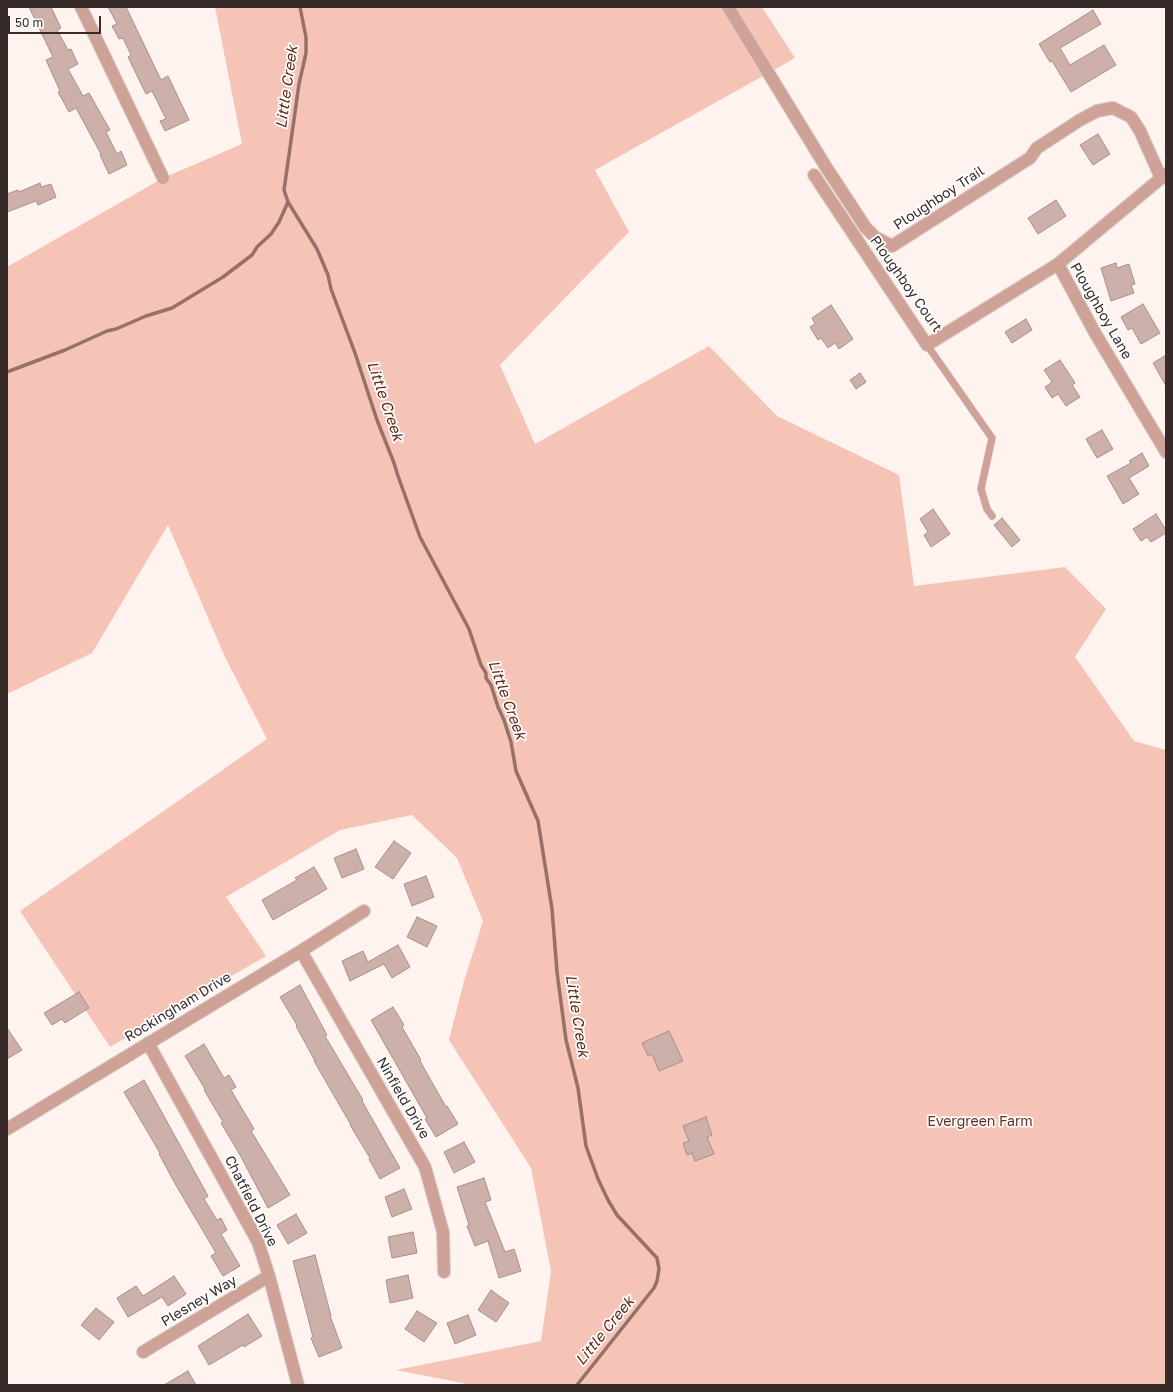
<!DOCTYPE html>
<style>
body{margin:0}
#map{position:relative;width:1173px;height:1392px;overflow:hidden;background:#fff3f0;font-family:"Golos Text",sans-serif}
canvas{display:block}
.frame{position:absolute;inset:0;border:8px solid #362b28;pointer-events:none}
.scale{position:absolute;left:8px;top:16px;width:93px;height:18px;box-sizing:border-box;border:2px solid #362b28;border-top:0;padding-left:5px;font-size:12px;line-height:14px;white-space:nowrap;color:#362b28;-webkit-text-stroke:3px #fff;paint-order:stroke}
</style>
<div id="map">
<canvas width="1173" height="1392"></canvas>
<div class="frame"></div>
<div class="scale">50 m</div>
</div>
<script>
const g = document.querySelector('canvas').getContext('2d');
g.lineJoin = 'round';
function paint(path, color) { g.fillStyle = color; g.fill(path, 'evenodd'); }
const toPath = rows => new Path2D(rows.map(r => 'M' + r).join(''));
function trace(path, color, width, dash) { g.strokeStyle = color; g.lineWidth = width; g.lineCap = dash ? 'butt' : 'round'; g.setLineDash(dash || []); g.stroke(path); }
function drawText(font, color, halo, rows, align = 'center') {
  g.font = font + ' "Golos Text",sans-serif'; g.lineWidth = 3.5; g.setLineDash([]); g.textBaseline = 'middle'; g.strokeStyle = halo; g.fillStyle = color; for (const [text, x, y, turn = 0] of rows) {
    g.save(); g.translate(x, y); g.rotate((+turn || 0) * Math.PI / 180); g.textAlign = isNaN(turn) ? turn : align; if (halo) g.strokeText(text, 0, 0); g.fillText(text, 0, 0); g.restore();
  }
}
const green = toPath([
 [215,7,762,7,795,58,595,170,629,232,500,365,535,444,709,346,777,416,899,475,914,586,1065,567,1106,609,1075,657,1134,741,1166,750,1166,1385,472,1385,396,1370,541,1341,551,1271,531,1168,449,1040,464,981,483,921,457,858,412,815,340,830,226,897,266,956,110,1047,20,911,267,739,225,657,168,525,92,653,7,694,7,267,163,178,242,144]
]);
const stream = toPath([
 [300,7,306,37,306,53,299,84,284,190,288,202,317,249,328,275,331,289,355,353,377,420,394,463,398,476,420,537,469,629,481,665,486,673,486,678,491,685,498,707,504,720,511,742,516,771,538,821,552,909,557,972,566,1040,578,1088,586,1146,598,1179,608,1200,617,1215,657,1258,659,1269,657,1281,654,1288,577,1385],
 [7,372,65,350,107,331,116,329,146,316,172,308,223,277,252,255,257,247,271,234,279,222,288,202]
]);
const building = toPath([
 [29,7,51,7,61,28,57,30,68,50,71,49,78,64,68,69,83,96,89,93,110,130,106,132,117,154,121,151,127,165,109,174,100,155,101,154,76,108,69,112,58,92,60,91,46,60,53,57,29,7],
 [108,7,126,7,161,80,168,76,189,120,165,131,160,121,166,119,152,91,146,94,128,57,131,55,123,38,119,39,112,26,117,24,108,7],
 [1093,10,1101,24,1060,48,1070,65,1104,45,1116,65,1071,92,1052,61,1050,62,1039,44,1093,10],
 [1098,134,1110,154,1093,165,1080,145,1098,134],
 [40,183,41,187,51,184,56,197,38,205,36,201,7,212,7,194,18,190,19,192,40,183],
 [1056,200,1066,216,1038,234,1028,218,1056,200],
 [1116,263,1117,268,1129,264,1135,284,1131,285,1134,293,1111,301,1101,268,1116,263],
 [1143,304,1160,333,1141,344,1132,328,1128,330,1121,317,1143,304],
 [831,305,853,339,839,349,835,343,828,348,821,338,818,340,810,327,815,324,812,318,831,305],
 [1026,319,1032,330,1012,343,1005,332,1026,319],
 [1166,355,1166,386,1153,363,1166,355],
 [1060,360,1075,383,1072,385,1080,397,1066,406,1058,394,1052,398,1045,387,1052,382,1044,370,1060,360],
 [860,373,866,382,856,389,850,380,860,373],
 [1102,430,1113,449,1097,458,1086,439,1102,430],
 [1142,453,1149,466,1129,478,1139,494,1123,504,1107,476,1131,463,1129,461,1142,453],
 [933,509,950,534,931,547,924,535,928,532,920,519,933,509],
 [1156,514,1166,530,1166,533,1151,542,1147,537,1141,541,1133,529,1156,514],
 [1002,518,1020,540,1012,547,994,525,1002,518],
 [394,841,411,853,393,879,375,867,394,841],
 [356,849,364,869,342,878,334,858,356,849],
 [314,867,327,889,273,920,262,900,297,880,295,878,314,867],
 [426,876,434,897,412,906,404,884,426,876],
 [417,917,437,926,427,947,407,937,417,917],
 [398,945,410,967,392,978,384,964,350,981,342,961,363,951,368,962,398,945],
 [300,985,327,1035,325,1036,363,1100,362,1101,400,1168,380,1179,369,1159,370,1158,350,1125,351,1125,314,1061,315,1061,296,1026,297,1025,280,997,300,985],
 [79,992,89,1008,65,1023,62,1019,52,1025,44,1013,79,992],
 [393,1007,404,1025,402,1027,421,1060,420,1061,446,1107,447,1106,458,1124,436,1137,425,1119,427,1118,371,1020,393,1007],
 [7,1028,22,1050,7,1059,7,1028],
 [669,1031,683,1061,659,1071,652,1054,648,1056,642,1043,669,1031],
 [204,1044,224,1078,229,1075,236,1087,231,1090,254,1129,251,1131,290,1195,268,1208,240,1155,221,1123,223,1122,204,1090,205,1089,185,1056,204,1044],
 [144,1080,208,1196,204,1199,217,1220,221,1218,227,1230,221,1234,240,1266,223,1276,211,1256,216,1253,177,1187,159,1154,160,1153,124,1092,144,1080],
 [706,1117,712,1135,707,1137,714,1154,695,1161,692,1153,687,1155,683,1143,689,1141,683,1126,706,1117],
 [464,1142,475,1162,454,1173,444,1152,464,1142],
 [484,1178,491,1200,485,1202,505,1252,514,1249,521,1271,499,1278,488,1241,475,1246,467,1226,469,1225,457,1187,484,1178],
 [404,1189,412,1209,392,1217,385,1197,404,1189],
 [296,1214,307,1233,288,1244,277,1225,296,1214],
 [413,1232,417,1253,392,1258,388,1237,413,1232],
 [315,1255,331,1316,330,1316,342,1348,319,1357,311,1338,313,1337,293,1261,315,1255],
 [408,1275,413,1298,390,1303,386,1280,408,1275],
 [174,1276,186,1294,168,1306,162,1297,128,1317,117,1298,136,1286,143,1296,174,1276],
 [491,1290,509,1303,496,1322,478,1310,491,1290],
 [96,1308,114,1322,99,1340,81,1325,96,1308],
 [417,1311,437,1323,424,1342,405,1329,417,1311],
 [248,1314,262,1336,244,1347,243,1345,209,1365,198,1346,248,1314],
 [468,1315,476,1335,455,1344,447,1323,468,1315],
 [188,1371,196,1385,164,1385,188,1371]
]);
const lane = toPath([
 [927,345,992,438,981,489,987,509,992,516]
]);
const street = toPath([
 [81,7,163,178],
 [728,7,826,167,866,228,875,237,892,246,1030,158,1037,148,1080,120,1097,111,1113,108,1131,117,1140,131,1161,178],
 [814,175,927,345,1058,264,1166,174],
 [1058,264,1095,333,1166,452],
 [301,951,425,1167,443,1232,444,1272],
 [148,1043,258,1242,269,1276,298,1385],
 [7,1129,301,951,364,911],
 [143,1352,269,1276]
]);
const streetNames = [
 ["Ploughboy Trail",939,198,-33],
 ["Ploughboy Court",906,284,55],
 ["Ploughboy Lane",1101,311,60],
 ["Rockingham Drive",178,1007,-31],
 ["Ninfield Drive",403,1098,60],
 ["Chatfield Drive",251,1201,63],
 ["Plesney Way",199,1301,-31]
];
const parkNames = [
 ["Evergreen Farm",980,1122]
];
const waterNames = [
 ["Little Creek",287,87,-82],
 ["Little Creek",385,401,71],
 ["Little Creek",507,700,70],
 ["Little Creek",577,1016,81],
 ["Little Creek",605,1331,-51]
];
paint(green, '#f5c4b6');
trace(stream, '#977167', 3.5);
paint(building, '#ccb0a9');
trace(building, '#aa8f88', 1);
trace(lane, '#dbcfcc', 8);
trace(street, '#dbcfcc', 14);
trace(lane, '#cea296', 7);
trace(street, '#cea296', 12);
drawText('14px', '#362b28', '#fff', streetNames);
drawText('14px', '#6a2d1c', '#fff', parkNames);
drawText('italic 15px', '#632716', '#fff', waterNames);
</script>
